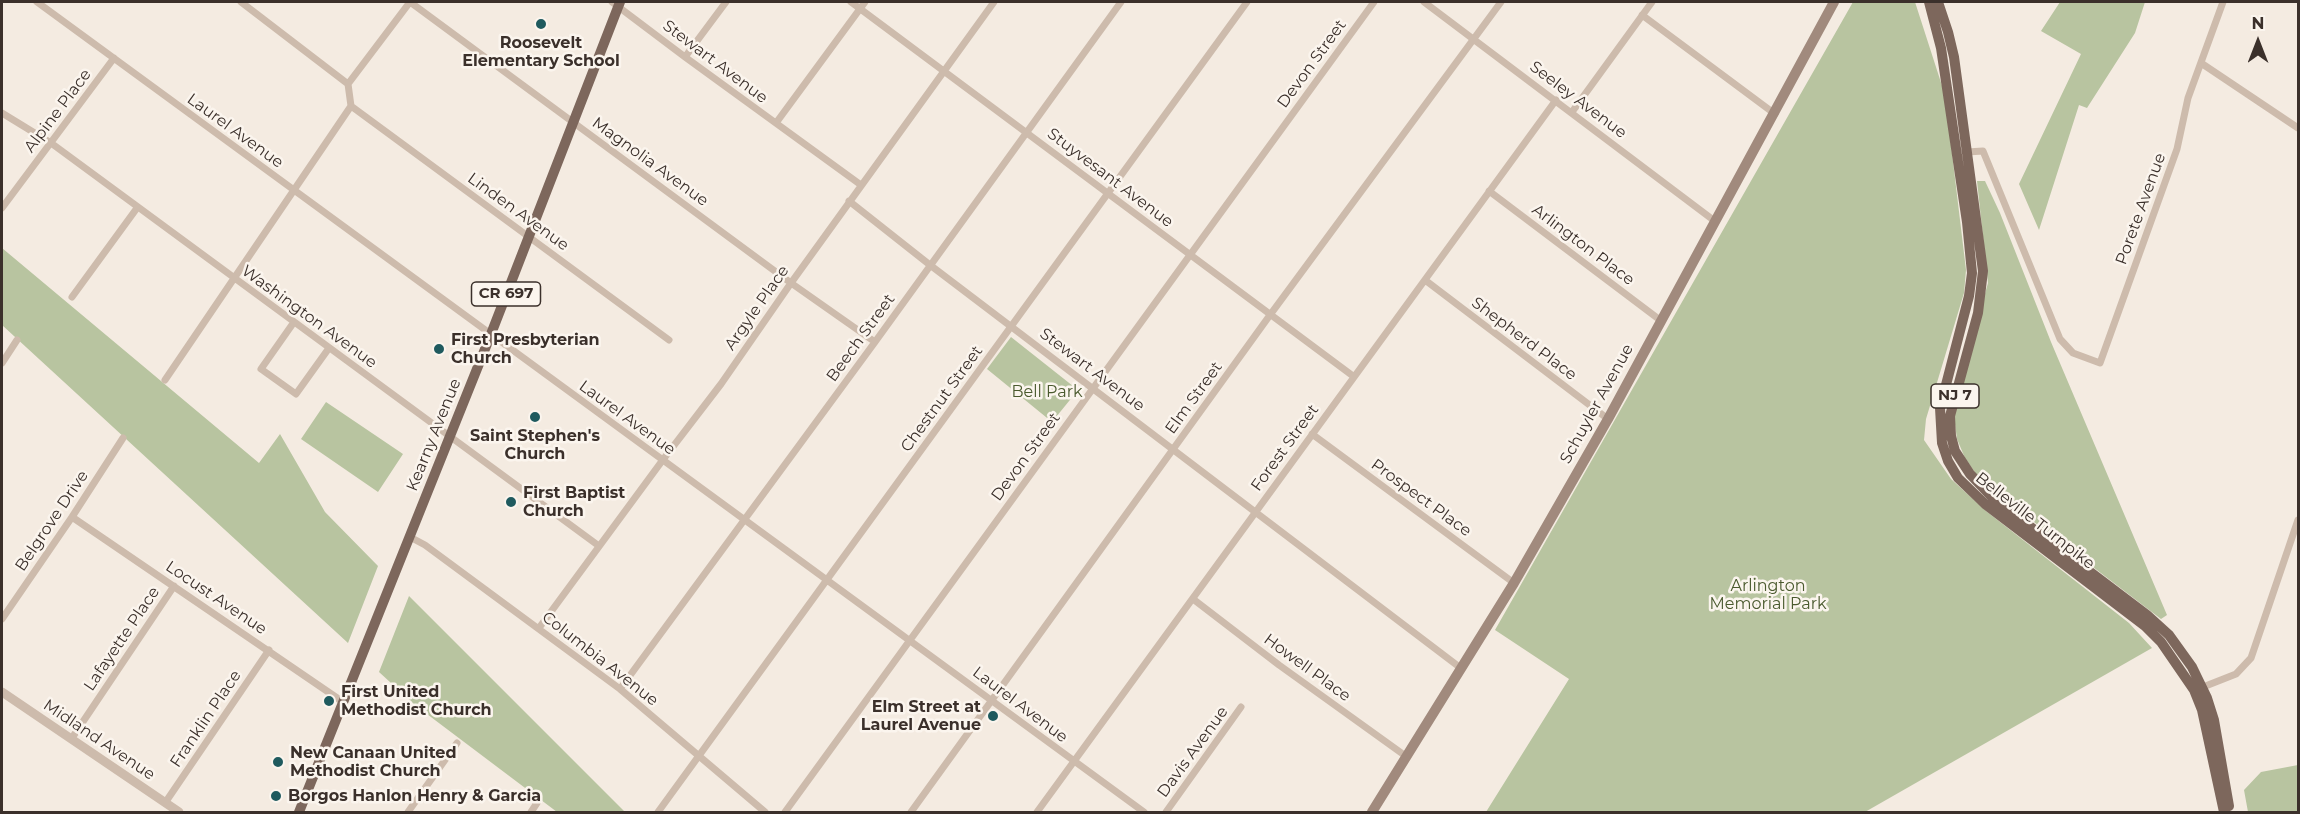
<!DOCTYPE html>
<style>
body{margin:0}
#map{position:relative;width:2300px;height:814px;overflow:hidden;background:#f4ebe1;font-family:Montserrat,sans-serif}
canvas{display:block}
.frame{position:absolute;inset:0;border:3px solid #3b302b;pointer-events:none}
.north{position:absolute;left:2228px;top:12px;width:60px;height:60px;-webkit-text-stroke:4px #fbf5ee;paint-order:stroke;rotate:0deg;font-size:16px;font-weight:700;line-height:24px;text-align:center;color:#3b302b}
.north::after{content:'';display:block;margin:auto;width:21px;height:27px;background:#3b302b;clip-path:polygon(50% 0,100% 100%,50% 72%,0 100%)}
</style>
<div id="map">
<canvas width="2300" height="814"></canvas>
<div class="frame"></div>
<div class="north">N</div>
</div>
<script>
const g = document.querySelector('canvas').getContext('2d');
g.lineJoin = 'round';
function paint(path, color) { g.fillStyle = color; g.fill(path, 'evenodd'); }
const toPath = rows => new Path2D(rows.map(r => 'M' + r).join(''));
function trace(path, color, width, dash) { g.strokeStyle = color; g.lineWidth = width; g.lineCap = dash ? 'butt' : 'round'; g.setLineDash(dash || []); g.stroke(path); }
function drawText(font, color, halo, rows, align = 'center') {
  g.font = font + ' Montserrat,sans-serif'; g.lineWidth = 5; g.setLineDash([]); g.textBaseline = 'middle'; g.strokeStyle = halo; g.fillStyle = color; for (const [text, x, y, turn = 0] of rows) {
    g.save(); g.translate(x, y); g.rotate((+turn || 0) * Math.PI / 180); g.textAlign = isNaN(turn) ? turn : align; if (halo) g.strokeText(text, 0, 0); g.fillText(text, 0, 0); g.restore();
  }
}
const green = toPath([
 [1853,2,1915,2,1945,95,1966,270,1964,293,1926,419,1924,440,1951,479,1986,511,2129,623,2152,648,1865,812,1486,812,1569,679,1495,630],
 [2060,2,2145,2,2135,33,2087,108,2079,105,2039,230,2019,184,2081,54,2041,31],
 [1977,181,1985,181,2000,213,2051,342,2167,615,2161,619,2000,496,1976,474,1965,458,1957,439,1954,417,1964,368,1988,283],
 [2,248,259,463,280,434,325,512,378,566,348,643,2,325],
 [1011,337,1078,390,1052,422,987,369],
 [326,402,403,454,378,492,301,439],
 [409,596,625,812,557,812,415,705,379,672],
 [2298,765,2298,812,2248,812,2244,790,2261,772]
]);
const minor = toPath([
 [37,2,1144,812],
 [241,2,348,84],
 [410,2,791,283,875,342],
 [612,2,685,57,861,185],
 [851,2,1353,376],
 [1424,2,1716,222],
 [1642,15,1775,114],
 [685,57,726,2],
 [2201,63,2298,128],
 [351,106,669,340],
 [1572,112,1652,2],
 [2,113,51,143,599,546],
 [776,123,865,2],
 [1967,152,1983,151,2060,339,2073,353,2100,363,2177,149,2188,98,2223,2],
 [1489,191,1660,320],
 [849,201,930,265,1462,669],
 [2,208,114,58],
 [1425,280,1608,419],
 [72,297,137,208],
 [294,322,261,369,296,394,329,348],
 [2,363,17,340],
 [165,380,351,106,348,84,410,2],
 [1312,434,1514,583],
 [72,517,343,702],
 [410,537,425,545,620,689,765,812],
 [1193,599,1279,665,1407,757],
 [2,619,72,517,123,438],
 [539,628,662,461,721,384,791,283,994,2],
 [2203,687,2236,674,2251,658,2298,520],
 [620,689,875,342,1121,2],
 [72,738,174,586],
 [165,803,269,650],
 [408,812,457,743],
 [531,812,537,803],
 [658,812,1247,2],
 [785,812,1374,2],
 [911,812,1270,315,1501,2],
 [1037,812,1556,100],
 [1166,812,1241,707]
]);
const tertiary = toPath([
 [2,692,179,812]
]);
const secondary = toPath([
 [1372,812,1514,583,1608,419,1834,2]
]);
const primary = toPath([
 [1929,2,1941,48,1967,222,1972,273,1969,296,1940,408,1942,443,1948,461,1958,478,1985,504,2145,626,2161,642,2194,690,2202,710,2224,812],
 [1938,2,1948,32,1954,57,1983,271,1978,313,1950,416,1951,436,1955,451,1970,474,1995,500,2147,615,2169,635,2192,667,2207,698,2214,720,2229,806],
 [299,812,491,334,620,2]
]);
const markers = [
 [541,24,6,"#1f5a5e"],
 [439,349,6,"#1f5a5e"],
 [535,417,6,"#1f5a5e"],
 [511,502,6,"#1f5a5e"],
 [329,701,6,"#1f5a5e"],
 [993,716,6,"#1f5a5e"],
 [278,762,6,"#1f5a5e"],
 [276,796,6,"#1f5a5e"]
];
const shields = [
 [506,294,69],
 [1955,396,48]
];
const shieldNames = [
 ["CR 697",506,294],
 ["NJ 7",1955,396]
];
const poiNames = [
 ["Roosevelt",541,43,"center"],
 ["Elementary School",541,61,"center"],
 ["First Presbyterian",451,340],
 ["Church",451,358],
 ["Saint Stephen's",535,436,"center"],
 ["Church",535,454,"center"],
 ["First Baptist",523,493],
 ["Church",523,511],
 ["First United",341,692],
 ["Methodist Church",341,710],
 ["Elm Street at",981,707,"right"],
 ["Laurel Avenue",981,725,"right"],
 ["New Canaan United",290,753],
 ["Methodist Church",290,771],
 ["Borgos Hanlon Henry & Garcia",288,796]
];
const streetNames = [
 ["Stewart Avenue",715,62,37],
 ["Devon Street",1312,64,-54],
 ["Seeley Avenue",1578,100,37],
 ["Alpine Place",58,111,-53],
 ["Laurel Avenue",235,131,36],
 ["Magnolia Avenue",650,162,36],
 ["Stuyvesant Avenue",1110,178,37],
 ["Porete Avenue",2141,209,-70],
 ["Linden Avenue",518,212,36],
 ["Arlington Place",1583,245,37],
 ["Argyle Place",757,308,-55],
 ["Washington Avenue",309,317,36],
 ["Beech Street",861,338,-54],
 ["Shepherd Place",1524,339,37],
 ["Stewart Avenue",1092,370,37],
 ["Elm Street",1194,398,-54],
 ["Chestnut Street",942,399,-54],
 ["Schuyler Avenue",1597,404,-61],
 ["Laurel Avenue",627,418,36],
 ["Kearny Avenue",434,435,-68],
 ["Forest Street",1285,448,-54],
 ["Devon Street",1026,457,-54],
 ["Prospect Place",1421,498,36],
 ["Belgrove Drive",52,521,-56],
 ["Belleville Turnpike",2035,521,38],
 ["Locust Avenue",216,598,34],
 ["Lafayette Place",122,639,-56],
 ["Columbia Avenue",600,659,38],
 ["Howell Place",1307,668,36],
 ["Laurel Avenue",1020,705,37],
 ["Franklin Place",206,719,-56],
 ["Midland Avenue",99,740,34],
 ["Davis Avenue",1193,752,-54]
];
const parkNames = [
 ["Bell Park",1047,392],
 ["Arlington",1768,586],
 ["Memorial Park",1768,604]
];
paint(green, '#b8c4a0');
trace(minor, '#cdbbac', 7);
trace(tertiary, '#cdbbac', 9);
trace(secondary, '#a18a7d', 10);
trace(primary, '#7d675c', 10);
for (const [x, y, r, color] of markers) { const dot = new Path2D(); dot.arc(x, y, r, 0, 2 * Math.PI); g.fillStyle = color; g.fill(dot); trace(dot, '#fbf5ee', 2); }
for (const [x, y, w] of shields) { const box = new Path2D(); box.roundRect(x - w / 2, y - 12, w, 24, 4.5); g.fillStyle = '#fbf5ee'; g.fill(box); trace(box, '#3b302b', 1.5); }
drawText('bold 15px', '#3b302b', null, shieldNames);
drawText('bold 16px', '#3b302b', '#fbf5ee', poiNames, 'left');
drawText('16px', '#3b302b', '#fbf5ee', streetNames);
drawText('16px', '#4a5a2e', '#fbf5ee', parkNames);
</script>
